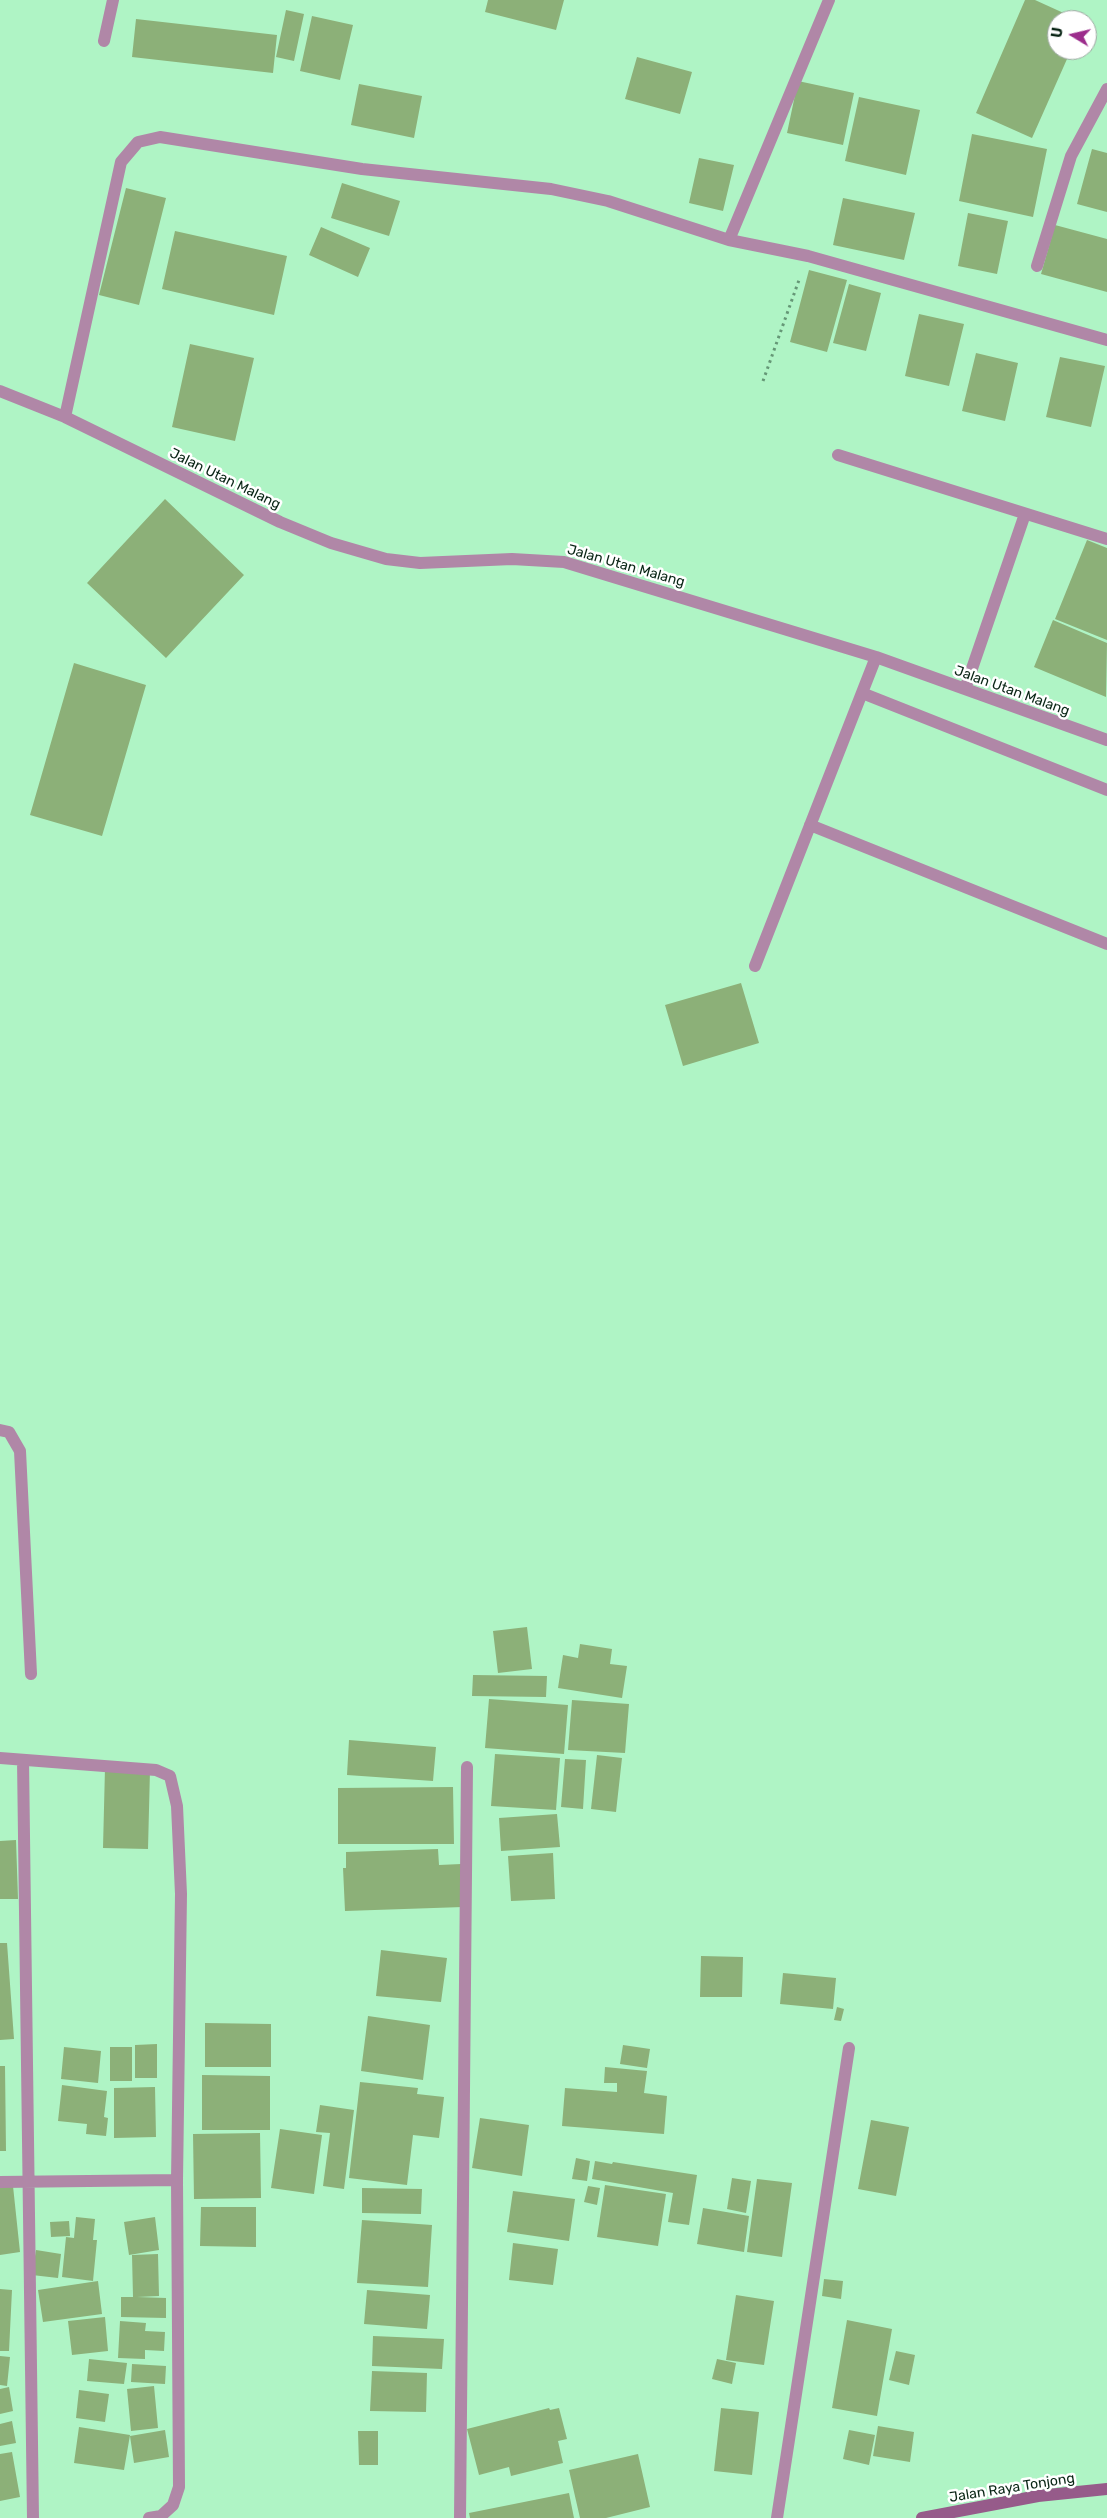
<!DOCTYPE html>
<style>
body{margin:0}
#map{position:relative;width:1107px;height:2518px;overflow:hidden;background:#aff4c5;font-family:Rubik,sans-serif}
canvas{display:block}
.north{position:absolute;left:1047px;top:10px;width:50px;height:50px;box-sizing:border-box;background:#fff;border:1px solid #9da8a1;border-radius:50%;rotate:279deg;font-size:14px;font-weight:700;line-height:20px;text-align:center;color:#092515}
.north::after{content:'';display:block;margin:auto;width:18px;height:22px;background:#9c2d8c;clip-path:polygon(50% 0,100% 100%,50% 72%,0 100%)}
</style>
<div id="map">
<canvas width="1107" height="2518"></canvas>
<div class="north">U</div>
</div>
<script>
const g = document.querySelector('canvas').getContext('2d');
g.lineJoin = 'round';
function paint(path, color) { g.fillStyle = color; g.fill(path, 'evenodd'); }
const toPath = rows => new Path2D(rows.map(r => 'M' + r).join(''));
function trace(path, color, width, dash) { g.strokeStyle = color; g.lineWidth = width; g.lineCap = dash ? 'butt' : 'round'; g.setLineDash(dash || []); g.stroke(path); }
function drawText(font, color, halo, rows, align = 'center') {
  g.font = font + ' Rubik,sans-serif'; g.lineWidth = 5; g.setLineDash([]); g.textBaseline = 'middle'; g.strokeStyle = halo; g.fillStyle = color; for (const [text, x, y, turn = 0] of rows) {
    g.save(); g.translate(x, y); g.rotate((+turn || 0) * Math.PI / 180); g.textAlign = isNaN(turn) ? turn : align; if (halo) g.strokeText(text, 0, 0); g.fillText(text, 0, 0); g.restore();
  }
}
const building = toPath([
 [488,0,564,0,556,30,485,12],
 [1025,0,1035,0,1079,20,1057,20,1057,50,1071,50,1032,138,976,113],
 [286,10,304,14,294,61,276,57],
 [312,16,353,25,340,80,300,71],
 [136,19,277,35,273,73,132,57],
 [637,57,692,72,680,114,625,99],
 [798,81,854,93,843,145,787,133],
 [359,84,422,96,414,138,351,125],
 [859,97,920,110,906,175,845,161],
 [972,134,1047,149,1033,217,959,201],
 [1092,149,1107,153,1107,212,1077,204],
 [699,158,734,165,723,211,689,203],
 [342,183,400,201,389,236,331,218],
 [126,188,166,198,139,305,99,295],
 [843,198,915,213,904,260,833,245],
 [968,213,1008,221,997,274,958,266],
 [1055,225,1107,239,1107,292,1041,274],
 [321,227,370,248,358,277,309,255],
 [175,231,287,256,274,315,162,289],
 [809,270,847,280,827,352,790,342],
 [849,284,881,293,866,351,833,343],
 [919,314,964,324,949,386,905,376],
 [190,344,254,358,235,441,172,427],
 [976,353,1018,363,1005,421,962,411],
 [1060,357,1105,366,1091,427,1046,417],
 [165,499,244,575,166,658,87,583],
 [1087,540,1107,548,1107,640,1055,619],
 [1053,620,1107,643,1106,697,1034,667],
 [74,663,146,685,102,836,30,815],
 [741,983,759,1043,683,1066,665,1005],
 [527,1627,532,1669,498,1673,493,1631],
 [580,1644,612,1649,610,1664,627,1666,622,1698,558,1688,563,1655,578,1658],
 [473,1675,547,1676,546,1697,472,1696],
 [489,1699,568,1705,564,1754,485,1748],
 [572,1700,629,1704,625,1753,568,1750],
 [349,1740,436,1747,433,1781,347,1775],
 [495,1754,560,1758,556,1810,491,1806],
 [597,1755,622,1758,616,1812,591,1809],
 [565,1759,586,1760,583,1809,561,1807],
 [105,1768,150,1770,148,1849,103,1848],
 [453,1787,454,1844,338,1844,338,1788],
 [557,1814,560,1847,501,1851,499,1818],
 [16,1840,18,1899,0,1899,0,1841],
 [438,1849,439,1865,461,1864,463,1907,345,1911,343,1868,346,1868,346,1852],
 [553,1853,555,1899,511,1901,508,1856],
 [0,1943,7,1943,14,2039,0,2040],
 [381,1950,447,1958,441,2002,376,1996],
 [701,1956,743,1957,742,1997,700,1997],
 [783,1973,836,1978,833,2009,780,2004],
 [837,2007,844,2009,841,2021,834,2020],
 [368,2016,430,2025,423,2080,361,2071],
 [205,2023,271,2024,271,2067,205,2067],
 [157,2044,157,2078,135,2078,135,2045],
 [623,2045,650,2049,647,2068,620,2064],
 [64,2047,101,2051,98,2083,61,2079],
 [110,2047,132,2047,132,2081,110,2081],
 [0,2066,5,2066,6,2151,0,2151],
 [605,2067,647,2071,644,2093,667,2096,664,2134,562,2126,565,2088,617,2092,617,2083,604,2083],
 [202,2075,270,2076,270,2130,202,2130],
 [360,2082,418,2088,417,2094,444,2097,439,2138,413,2135,407,2185,349,2178],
 [62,2085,107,2091,104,2117,108,2118,106,2136,86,2134,87,2124,58,2121],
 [155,2087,156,2137,114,2138,114,2088],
 [320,2105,354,2110,344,2189,323,2186,330,2133,316,2132],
 [480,2118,529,2125,522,2176,472,2168],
 [871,2120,909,2127,896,2196,858,2189],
 [280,2129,322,2135,314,2194,271,2188],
 [260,2133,261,2198,194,2199,193,2134],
 [576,2158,590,2161,587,2181,572,2179],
 [595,2161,612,2164,613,2162,697,2175,689,2225,668,2222,673,2193,592,2179],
 [732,2178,751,2181,746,2213,727,2209],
 [757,2179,792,2183,782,2257,747,2252],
 [605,2185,666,2194,658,2246,597,2237],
 [13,2186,20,2252,0,2255,0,2187],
 [588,2186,600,2188,597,2205,584,2202],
 [362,2188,422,2189,421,2214,362,2213],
 [513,2191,575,2199,569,2241,507,2232],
 [201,2207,256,2207,256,2247,200,2246],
 [703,2208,749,2216,744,2252,697,2244],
 [76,2217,95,2219,93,2240,97,2240,93,2281,62,2277,66,2237,74,2238],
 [155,2217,159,2250,129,2255,124,2222],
 [362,2220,432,2225,428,2287,357,2283],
 [69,2221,70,2236,51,2237,50,2222],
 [513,2243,558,2249,553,2285,509,2280],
 [36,2250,61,2254,58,2278,32,2275],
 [158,2254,159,2296,137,2297,166,2298,166,2318,121,2317,121,2297,133,2297,132,2255],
 [824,2279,843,2281,841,2299,822,2296],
 [98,2281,102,2314,43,2322,38,2290],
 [0,2289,12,2290,9,2351,0,2351],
 [367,2290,430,2295,427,2329,364,2324],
 [736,2295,774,2301,764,2365,726,2360],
 [105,2317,108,2351,72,2355,68,2321],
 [847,2320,892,2329,877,2416,832,2408],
 [120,2321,146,2323,145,2331,165,2332,164,2351,145,2350,145,2359,118,2358],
 [373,2336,444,2339,442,2369,372,2366],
 [896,2351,915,2355,909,2385,889,2380],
 [0,2356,10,2357,7,2386,0,2385],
 [89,2359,127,2363,124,2384,87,2381],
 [717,2359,736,2363,732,2384,712,2379],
 [132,2364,166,2366,165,2384,131,2382],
 [372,2371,427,2373,426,2412,370,2411],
 [154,2386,158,2428,131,2431,127,2389],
 [9,2387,13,2411,0,2414,0,2389],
 [79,2390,109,2394,105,2422,76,2418],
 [549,2408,550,2410,559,2408,567,2439,558,2441,563,2463,511,2476,509,2467,479,2475,467,2429],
 [721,2408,759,2412,752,2475,714,2471],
 [12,2421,16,2443,0,2446,0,2424],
 [878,2426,914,2432,910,2462,873,2456],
 [79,2427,130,2435,124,2470,74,2463],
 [165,2430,169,2457,134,2463,130,2436],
 [849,2430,875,2435,869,2465,843,2459],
 [358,2431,378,2431,378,2465,359,2465],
 [12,2452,20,2497,0,2501,0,2454],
 [638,2454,650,2507,606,2518,580,2518,569,2470],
 [569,2493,574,2518,470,2518,469,2513]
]);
const path = toPath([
 [763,381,799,280]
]);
const minor = toPath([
 [104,41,113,0],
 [729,240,829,0],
 [1037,266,1071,156,1107,89],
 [0,391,65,417,280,522,331,543,386,559,420,563,512,559,564,562,876,657,1107,740],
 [65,417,121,162,138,142,160,137,362,169,551,189,608,201,729,240,808,256,1107,340],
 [838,455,1107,539],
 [965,689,1025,514],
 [862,693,1107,790],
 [810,825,1107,944],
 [755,966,876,657],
 [0,1430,9,1432,20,1451,31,1674],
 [0,1758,156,1770,170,1776,177,1806,181,1894,177,2180,179,2487,173,2505,161,2516,149,2518],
 [23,1760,33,2518],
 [0,2182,177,2180],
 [460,2518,467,1767],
 [777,2518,849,2048]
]);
const secondary = toPath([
 [922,2518,1038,2496,1107,2489]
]);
const streetNames = [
 ["Jalan Utan Malang",225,479,26],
 ["Jalan Utan Malang",626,566,16],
 ["Jalan Utan Malang",1012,691,20],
 ["Jalan Raya Tonjong",1012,2488,-9]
];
paint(building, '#8cb078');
trace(path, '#659776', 3, [2.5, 4]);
trace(minor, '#b087a7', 12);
trace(secondary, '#965b8a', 12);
drawText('14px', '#092515', '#fff', streetNames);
</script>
